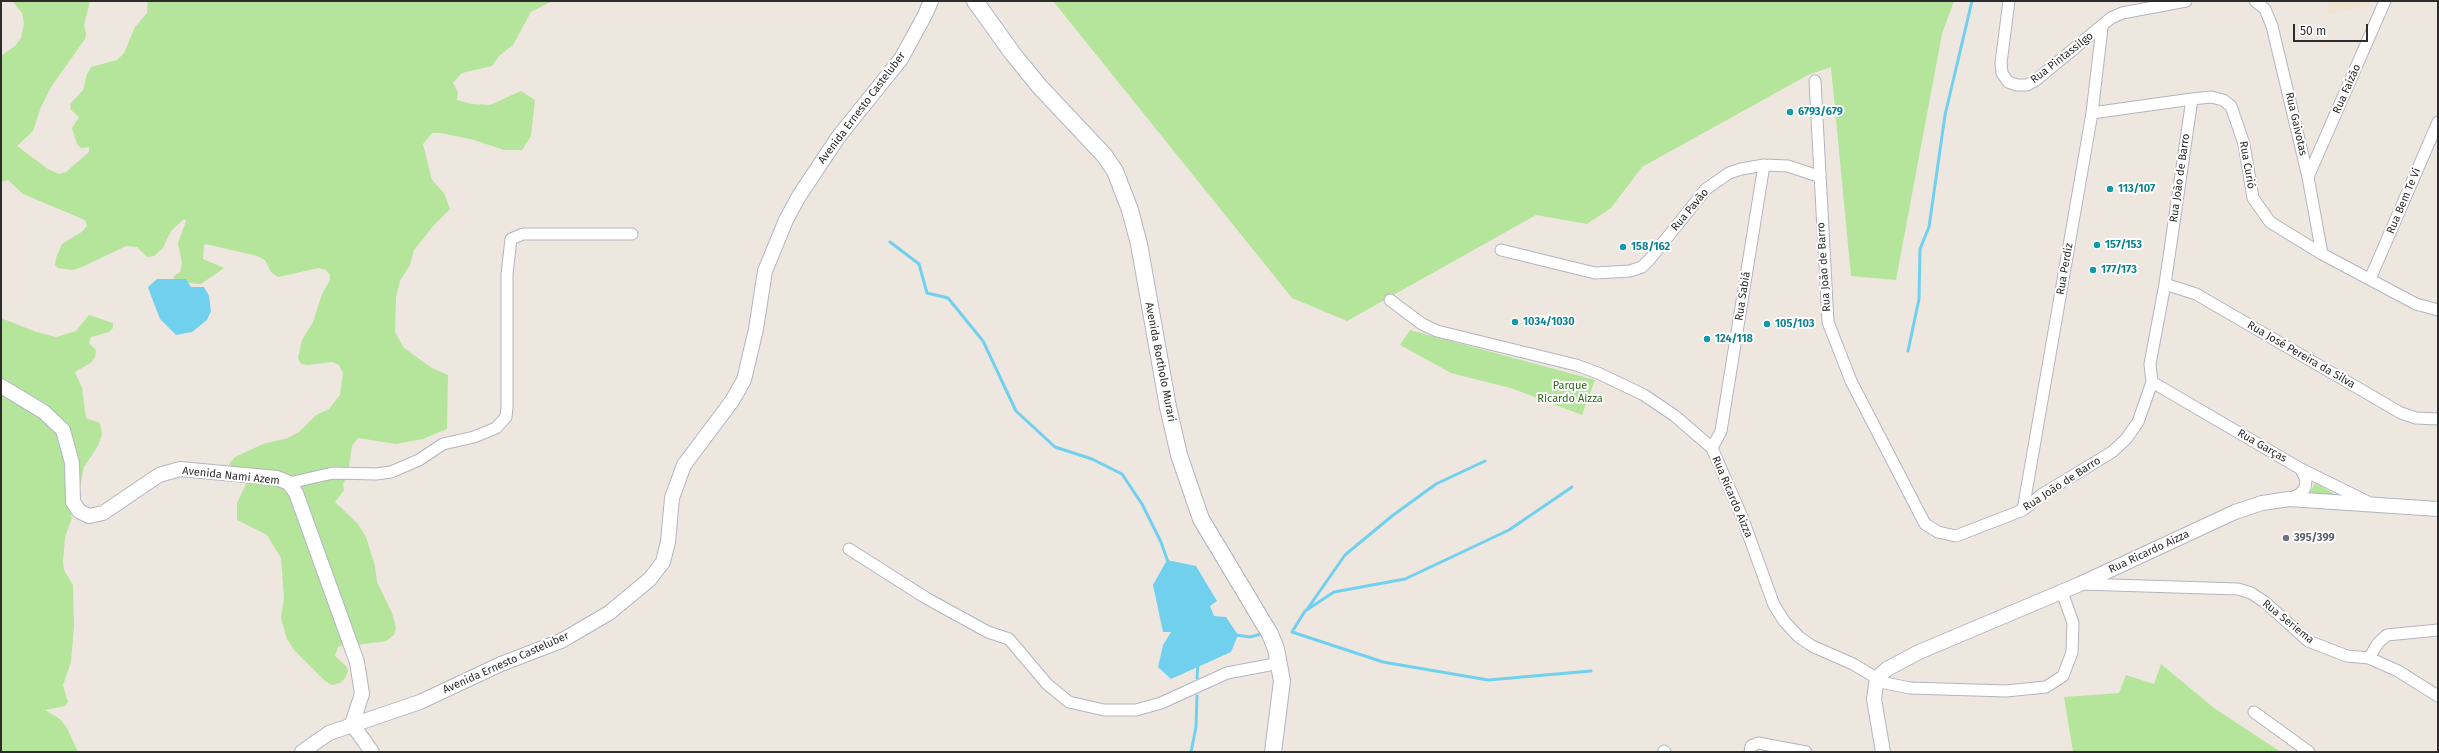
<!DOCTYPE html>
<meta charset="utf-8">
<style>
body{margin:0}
#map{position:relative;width:2439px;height:753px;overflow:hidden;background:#eee7df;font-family:"Fira Sans",sans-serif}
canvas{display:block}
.frame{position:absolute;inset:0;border:2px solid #2c2c2c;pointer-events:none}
.scale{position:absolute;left:2293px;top:24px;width:75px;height:18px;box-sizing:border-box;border:2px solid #2c2c2c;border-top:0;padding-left:5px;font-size:12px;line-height:14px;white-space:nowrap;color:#2c2c2c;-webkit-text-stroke:3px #fff;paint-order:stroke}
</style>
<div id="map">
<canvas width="2439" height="753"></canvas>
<div class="frame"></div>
<div class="scale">50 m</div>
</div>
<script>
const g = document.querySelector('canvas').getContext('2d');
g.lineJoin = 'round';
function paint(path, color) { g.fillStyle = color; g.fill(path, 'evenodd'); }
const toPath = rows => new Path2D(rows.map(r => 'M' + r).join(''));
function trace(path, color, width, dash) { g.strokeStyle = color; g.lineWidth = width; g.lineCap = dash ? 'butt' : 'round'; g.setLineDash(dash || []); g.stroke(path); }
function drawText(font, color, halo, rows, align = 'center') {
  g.font = font + ' "Fira Sans",sans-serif'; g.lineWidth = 4; g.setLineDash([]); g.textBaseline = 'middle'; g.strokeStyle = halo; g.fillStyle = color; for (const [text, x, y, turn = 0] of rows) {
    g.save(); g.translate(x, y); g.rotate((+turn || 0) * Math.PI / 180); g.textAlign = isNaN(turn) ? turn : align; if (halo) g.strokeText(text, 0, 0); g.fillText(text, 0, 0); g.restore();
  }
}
const education = toPath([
 [2328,1,2370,1,2370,5,2329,14]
]);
const green = toPath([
 [12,1,90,1,84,25,86,34,85,39,51,87,41,107,33,131,17,146,48,169,59,174,66,172,89,152,89,147,81,148,77,144,72,128,79,117,71,110,70,104,83,90,87,74,91,67,117,60,124,53,135,27,147,13,148,1,552,1,531,12,513,45,499,56,492,66,462,73,453,83,458,92,457,100,472,104,490,105,521,91,535,100,531,136,522,150,504,150,474,140,441,133,432,133,423,144,432,180,444,193,450,209,434,225,414,250,410,265,400,281,396,297,395,332,404,348,432,368,448,375,447,429,423,439,396,444,358,438,352,446,348,474,343,484,344,490,335,502,358,524,366,537,375,566,377,582,392,613,396,628,394,635,386,641,357,645,345,644,338,647,335,656,346,666,348,671,345,678,340,683,332,685,325,681,294,650,287,639,281,618,284,597,281,558,267,535,237,520,237,503,249,478,232,468,230,463,235,457,263,444,288,438,299,432,316,415,329,409,340,395,343,373,339,365,333,362,307,365,301,364,298,358,302,340,313,322,322,294,330,280,330,275,326,270,319,268,278,277,271,272,265,260,257,256,206,244,204,245,203,259,224,268,201,284,177,282,173,277,180,272,182,263,178,243,186,221,184,219,171,231,163,248,154,256,147,257,137,247,126,246,82,267,73,270,58,268,55,265,56,258,62,244,83,231,87,226,85,220,23,194,8,180,1,182,1,56,15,46,21,38,24,24,22,13],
 [1053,1,1954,1,1942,34,1896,280,1851,276,1831,67,1808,75,1642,167,1611,208,1587,224,1536,215,1347,321,1292,298],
 [89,315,113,323,113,328,109,332,91,337,89,343,96,350,95,357,92,362,75,372,82,388,86,418,100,423,102,434,98,446,84,467,79,491,68,502,72,518,65,537,63,562,64,570,73,585,74,626,71,662,63,685,68,702,65,706,45,710,60,719,67,728,78,752,1,752,1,318,36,332,56,337,76,331],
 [1410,330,1595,380,1582,415,1511,388,1451,373,1400,345],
 [2315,483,2338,496,2334,499,2310,493],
 [2161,664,2214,708,2281,752,2073,752,2064,697,2119,693,2126,675,2154,684]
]);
const water = toPath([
 [157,279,186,279,191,287,204,287,209,296,211,311,207,320,192,332,176,335,160,319,153,301,148,287],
 [1167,560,1196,566,1217,601,1210,606,1214,616,1226,617,1238,635,1231,652,1171,679,1158,667,1163,645,1171,632,1163,632,1153,585]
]);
const stream = toPath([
 [890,242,919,264,927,293,948,298,983,341,1016,411,1055,447,1092,459,1122,474,1142,504,1161,542,1168,562],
 [1908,351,1919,299,1920,249,1929,227,1945,115,1972,1],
 [1572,487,1509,530,1405,579,1334,592,1305,611,1292,632,1383,662,1488,680,1591,671],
 [1308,608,1345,555,1392,516,1436,484,1485,461],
 [1236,635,1250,637,1261,634],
 [1197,678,1198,664],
 [1191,752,1196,727,1197,696]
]);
const minor = toPath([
 [2009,1,2001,63,2002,73,2008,82,2017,85,2027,85,2036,80,2111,18,2122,13,2186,1],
 [2255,1,2265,9,2272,26,2308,177,2322,254],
 [1815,81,1828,322,1851,381,1925,524,1938,532,1956,536,2023,510,2041,495,2112,452,2126,439,2138,422,2152,382,2150,364,2165,284,2192,99],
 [2092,113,2192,99,2211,97,2223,100,2231,106,2244,144,2253,198,2270,222,2322,254,2416,304,2438,310],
 [2308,177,2385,1],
 [1501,250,1595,273,1630,271,1642,267,1650,259,1706,189,1729,173,1741,169,1764,165,1788,166,1818,176],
 [2370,279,2438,122],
 [2165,284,2196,294,2401,413,2416,418,2438,419],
 [1390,300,1422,324,1437,331,1576,365,1598,373,1644,395,1675,416,1712,448,1742,517,1774,605,1784,621,1799,637,1812,646,1853,664,1885,683,1910,688,2006,691,2046,687,2063,676,2072,652,2073,623,2062,592],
 [2152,382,2301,469,2370,503],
 [1712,448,1721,431,1764,165],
 [289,483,333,473,376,474,391,472,419,460,443,444,474,437,496,428,506,417,507,407,507,274,511,239,523,234,632,234],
 [2289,499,2300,494,2305,488,2306,480,2301,469],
 [2023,510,2092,113,2102,28],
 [849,549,926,598,988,632,1009,639,1047,684,1069,702,1104,710,1136,710,1161,703,1227,673,1280,663],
 [2081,584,2238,589,2251,593,2266,603,2308,641,2347,656,2369,658,2398,671,2438,696],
 [2369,658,2378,643,2387,635,2438,630],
 [2254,712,2309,752],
 [1664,751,1665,752],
 [1750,752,1751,746,1758,743,1806,752]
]);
const tertiary = toPath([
 [1,386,44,412,63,430,72,463,73,502,79,511,89,516,103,513,159,475,180,469,277,478,289,483,296,493,357,662,362,694,352,724,372,752],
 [302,752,329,733,420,702,501,664,561,641,609,613,650,579,663,562,668,542,672,498,684,465,732,401,744,380,756,329,765,271,786,220,799,196,839,136,901,59,925,15,931,1],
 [1883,752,1874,699,1877,678,1887,669,1919,652,2080,584,2235,512,2262,503,2289,499,2438,509]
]);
const secondary = toPath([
 [975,1,1013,54,1040,87,1104,155,1115,171,1130,210,1139,244,1168,407,1179,455,1201,519,1270,634,1276,649,1282,681,1273,752]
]);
const markers = [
 [1790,112,4,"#0f9aa8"],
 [2110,189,4,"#0f9aa8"],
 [2097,245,4,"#0f9aa8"],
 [1623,247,4,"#0f9aa8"],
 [2093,270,4,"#0f9aa8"],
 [1515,322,4,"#0f9aa8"],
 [1767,324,4,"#0f9aa8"],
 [1707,339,4,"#0f9aa8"],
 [2286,538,4,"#6b7280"]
];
const streetNames = [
 ["Rua Pintassilgo",2062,58,-38],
 ["Rua Faizão",2347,89,-66],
 ["Avenida Ernesto Casteluber",862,108,-53],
 ["Rua Gaivotas",2296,124,77],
 ["Rua Curió",2247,165,80],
 ["Rua João de Barro",2180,178,-82],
 ["Rua Bem Te Vi",2404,201,-67],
 ["Rua Pavão",1690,210,-50],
 ["Rua João de Barro",1824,267,-94],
 ["Rua Perdiz",2065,269,-80],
 ["Rua Sabiá",1743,296,-81],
 ["Rua José Pereira da Silva",2301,355,30],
 ["Avenida Bortholo Murari",1160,362,79],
 ["Rua Garças",2262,446,30],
 ["Avenida Nami Azem",231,476,6],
 ["Rua João de Barro",2062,484,-33],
 ["Rua Ricardo Aizza",1732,497,67],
 ["Rua Ricardo Aizza",2149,552,-25],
 ["Rua Seriema",2288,622,39],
 ["Avenida Ernesto Casteluber",506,663,-24]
];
const cultureNames = [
 ["6793/679",1798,112],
 ["113/107",2118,189],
 ["157/153",2105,245],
 ["158/162",1631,247],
 ["177/173",2101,270],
 ["1034/1030",1523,322],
 ["105/103",1775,324],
 ["124/118",1715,339]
];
const parkNames = [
 ["Parque",1570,386],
 ["Ricardo Aizza",1570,399]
];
const worshipNames = [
 ["395/399",2294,538]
];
paint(education, '#efe4ce');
paint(green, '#b5e49b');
paint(water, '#72d0ef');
trace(stream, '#72d0ef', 3);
trace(minor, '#b2b5c0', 13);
trace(tertiary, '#b2b5c0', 16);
trace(secondary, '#b2b5c0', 18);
trace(minor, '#fff', 11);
trace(tertiary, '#fff', 14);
trace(secondary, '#fff', 16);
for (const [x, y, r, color] of markers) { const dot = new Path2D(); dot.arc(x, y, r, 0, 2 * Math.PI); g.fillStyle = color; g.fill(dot); trace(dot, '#fff', 1.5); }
drawText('11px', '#2c2c2c', '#fff', streetNames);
drawText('bold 11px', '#0d838f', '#fff', cultureNames, 'left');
drawText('11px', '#2c6b1a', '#fff', parkNames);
drawText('bold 11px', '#5b616d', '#fff', worshipNames, 'left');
</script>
